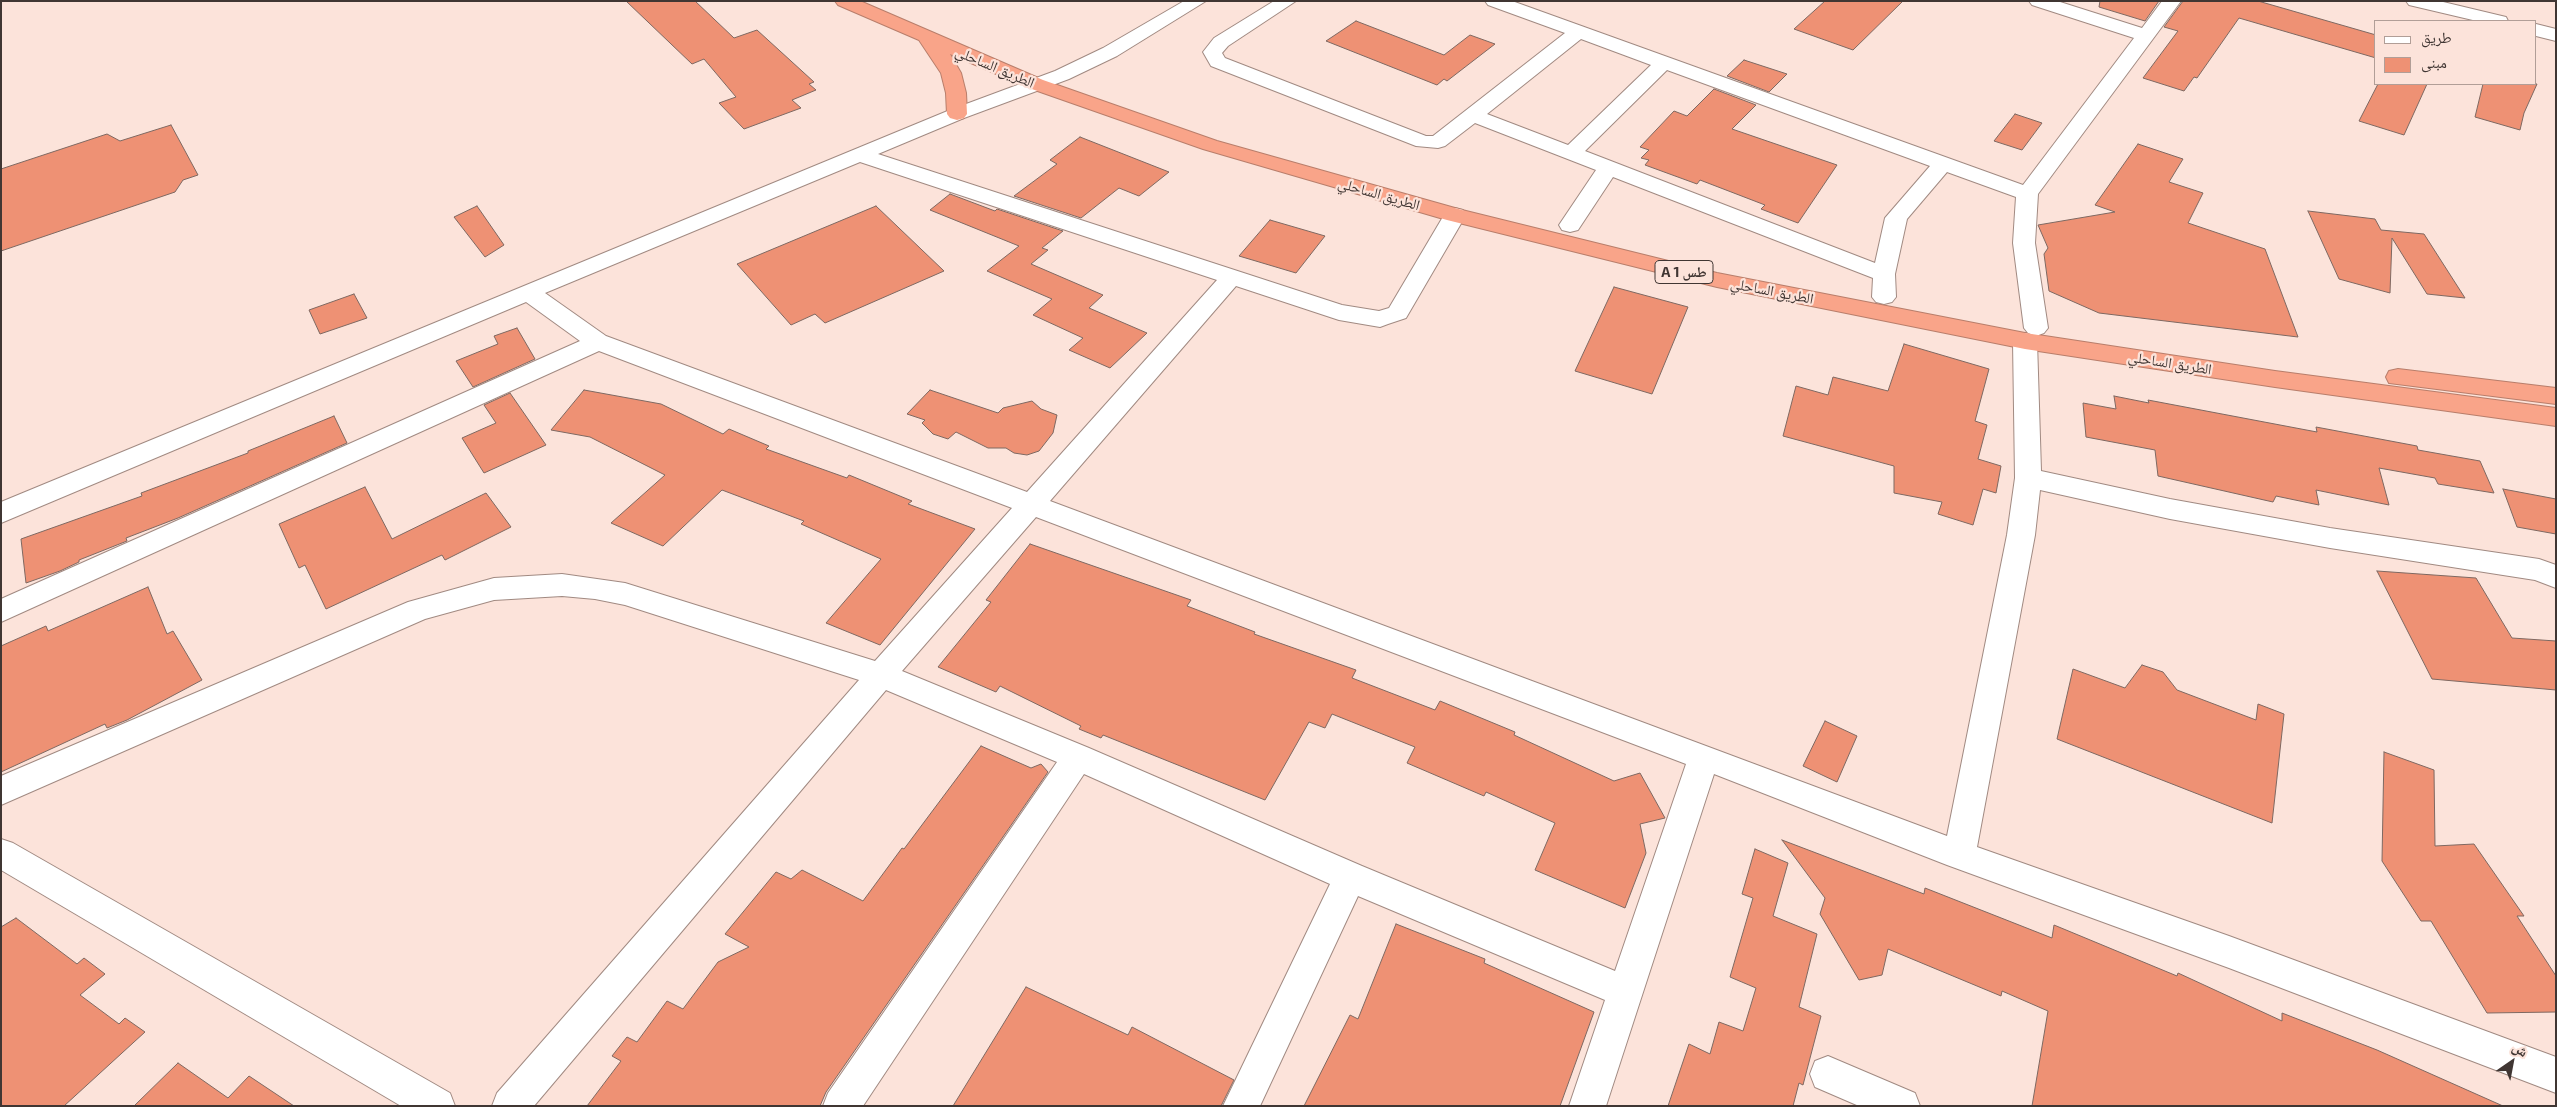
<!DOCTYPE html>
<meta charset="utf-8">
<style>
body{margin:0}
#map{position:relative;width:2557px;height:1107px;overflow:hidden;background:#fce3da;font-family:"Exo 2","Noto Naskh Arabic",sans-serif}
canvas{display:block}
.frame{position:absolute;inset:0;border:2px solid #403633;pointer-events:none}
.legend{position:absolute;left:2374px;top:20px;width:162px;height:65px;box-sizing:border-box;background:#fce3da;border:1px solid #b19e97;margin:0;padding:6px 9px;list-style:none;font-size:15px;color:#403633}
.legend li{display:flex;align-items:center;gap:10px;height:25px}
.legend b{width:25px;border:1px solid #b19e97}
.north{position:absolute;left:2487px;top:1037px;width:50px;height:50px;-webkit-text-stroke:4px #fce3da;paint-order:stroke;rotate:33deg;font-size:14px;font-weight:700;line-height:20px;text-align:center;color:#403633}
.north::after{content:'';display:block;margin:auto;width:18px;height:22px;background:#403633;clip-path:polygon(50% 0,100% 100%,50% 72%,0 100%)}
</style>
<div id="map">
<canvas width="2557" height="1107"></canvas>
<div class="frame"></div>
<ul class="legend">
<li><b style="height:6px;background:#fff"></b>طريق</li>
<li><b style="height:14px;background:#ee9174"></b>مبنى</li>
</ul>
<div class="north">ش</div>
</div>
<script>
const g = document.querySelector('canvas').getContext('2d');
g.lineJoin = 'round';
function paint(path, color) { g.fillStyle = color; g.fill(path, 'evenodd'); }
const toPath = rows => new Path2D(rows.map(r => 'M' + r).join(''));
function trace(path, color, width, dash) { g.strokeStyle = color; g.lineWidth = width; g.lineCap = dash ? 'butt' : 'round'; g.setLineDash(dash || []); g.stroke(path); }
function drawText(font, color, halo, rows, align = 'center') {
  g.font = font + ' "Exo 2","Noto Naskh Arabic",sans-serif'; g.lineWidth = 4.5; g.setLineDash([]); g.textBaseline = 'middle'; g.strokeStyle = halo; g.fillStyle = color; for (const [text, x, y, turn = 0] of rows) {
    g.save(); g.translate(x, y); g.rotate((+turn || 0) * Math.PI / 180); g.textAlign = isNaN(turn) ? turn : align; if (halo) g.strokeText(text, 0, 0); g.fillText(text, 0, 0); g.restore();
  }
}
const building = toPath([
 [626,1,695,1,734,38,757,30,814,82,809,84,816,90,792,100,801,108,744,129,719,103,736,97,704,59,692,64,626,1],
 [1825,1,1903,1,1853,50,1794,29,1825,1],
 [2100,1,2159,1,2145,21,2099,7,2100,1],
 [2183,1,2258,1,2376,35,2376,58,2239,18,2197,78,2194,77,2184,91,2143,78,2178,31,2164,27,2183,1],
 [1356,21,1444,55,1470,35,1495,44,1447,81,1444,79,1437,85,1326,41,1356,21],
 [1744,60,1787,74,1769,92,1727,76,1744,60],
 [2378,84,2427,84,2404,135,2359,121,2378,84],
 [2483,84,2537,84,2524,113,2520,130,2475,117,2483,84],
 [1714,89,1756,105,1732,129,1837,165,1798,223,1761,209,1765,205,1700,180,1697,184,1645,165,1649,160,1641,158,1649,150,1640,147,1674,111,1687,116,1714,89],
 [2015,114,2042,123,2022,150,1994,141,2015,114],
 [171,125,198,175,183,180,175,192,1,251,1,169,107,134,120,141,171,125],
 [1080,137,1169,172,1139,196,1119,188,1081,218,1014,196,1057,164,1050,160,1080,137],
 [2138,144,2183,159,2169,182,2203,193,2188,223,2265,249,2298,337,2099,313,2049,291,2044,254,2048,248,2038,225,2115,212,2095,205,2138,144],
 [950,194,995,211,997,209,1063,231,1042,248,1048,250,1031,264,1103,295,1089,308,1147,333,1110,368,1069,350,1083,338,1033,315,1052,299,987,271,1019,246,930,210,950,194],
 [477,206,504,245,485,257,454,217,477,206],
 [876,206,944,271,825,323,815,314,791,325,737,264,876,206],
 [2308,211,2375,219,2381,230,2424,234,2465,298,2427,294,2392,238,2390,293,2339,279,2308,211],
 [1270,220,1325,236,1296,273,1239,256,1270,220],
 [1614,287,1688,307,1652,394,1575,371,1614,287],
 [354,294,367,318,320,334,309,310,354,294],
 [517,328,535,359,473,387,456,361,498,344,494,336,517,328],
 [1904,344,1989,369,1975,421,1987,425,1978,459,2001,466,1996,493,1983,489,1973,525,1938,514,1942,502,1894,493,1894,466,1783,436,1796,386,1828,395,1833,377,1888,391,1904,344],
 [584,390,661,404,723,434,729,429,769,446,766,449,847,478,849,475,912,501,908,504,975,529,880,645,826,623,881,559,801,524,804,521,722,490,663,546,611,523,665,475,590,437,551,430,584,390],
 [930,390,998,413,1003,408,1032,401,1041,409,1057,415,1053,433,1039,451,1027,455,1014,453,1006,448,988,448,956,432,948,439,933,434,922,423,925,420,907,414,930,390],
 [510,393,546,445,484,473,462,438,496,423,484,405,510,393],
 [2114,396,2149,403,2148,400,2317,432,2316,427,2417,446,2418,450,2480,461,2494,493,2438,484,2435,478,2379,468,2389,505,2316,490,2319,505,2276,496,2273,502,2158,476,2155,450,2086,437,2083,403,2116,409,2114,396],
 [334,416,347,443,178,518,126,538,127,541,79,560,79,562,60,571,26,583,21,539,142,496,141,493,248,453,248,451,334,416],
 [365,487,392,539,486,493,511,527,445,560,442,555,326,609,305,565,299,568,279,524,365,487],
 [2503,489,2556,499,2556,534,2517,527,2503,489],
 [1030,544,1191,600,1187,606,1255,632,1254,634,1356,670,1352,678,1435,710,1440,701,1515,732,1514,735,1614,781,1640,773,1665,818,1640,824,1646,853,1625,908,1535,870,1555,823,1486,792,1484,796,1407,763,1415,747,1332,714,1325,728,1309,722,1265,800,1103,735,1101,738,1079,729,1081,726,1000,686,996,692,938,667,991,602,986,600,1030,544],
 [2377,571,2476,578,2512,638,2556,641,2556,690,2432,679,2377,571],
 [148,587,167,634,173,631,202,680,127,720,107,728,105,724,1,772,1,646,46,626,48,631,148,587],
 [2142,665,2163,672,2177,690,2256,720,2258,704,2284,714,2272,823,2057,739,2073,669,2125,688,2142,665],
 [1825,721,1857,736,1837,782,1803,766,1825,721],
 [981,746,1031,768,1041,764,1048,772,826,1092,820,1106,587,1106,621,1061,612,1056,627,1037,637,1042,667,1001,683,1009,718,962,749,947,725,934,776,872,791,879,802,870,863,901,902,848,904,849,981,746],
 [2384,752,2434,770,2435,846,2474,844,2524,916,2517,916,2556,976,2556,1012,2487,1013,2431,921,2421,921,2382,861,2384,752],
 [1782,840,1924,894,1925,888,2052,938,2054,925,2177,976,2178,973,2282,1021,2282,1013,2377,1050,2503,1106,2032,1106,2048,1011,2002,991,2001,996,1888,949,1882,975,1859,980,1820,914,1825,898,1782,840],
 [1755,849,1788,863,1773,916,1817,934,1799,1007,1821,1016,1803,1085,1799,1083,1793,1106,1668,1106,1689,1044,1710,1054,1719,1022,1743,1031,1756,988,1730,977,1753,898,1742,894,1755,849],
 [16,918,77,964,84,958,105,974,80,995,119,1024,125,1018,145,1032,64,1106,1,1106,1,927,16,918],
 [1396,924,1485,959,1484,963,1594,1012,1560,1106,1304,1106,1350,1015,1358,1019,1396,924],
 [1026,987,1128,1035,1132,1027,1234,1080,1221,1106,953,1106,1026,987],
 [178,1063,228,1098,249,1076,294,1106,134,1106,178,1063]
]);
const minor = toPath([
 [1184,1,1206,1,1117,56,1069,79,964,118,878,154,1342,305,1379,311,1389,308,1447,210,1455,208,1463,210,1466,215,1406,318,1388,324,1380,327,1339,320,1236,286,1050,501,1947,836,2007,535,2015,478,2013,341,2017,335,2025,333,2033,335,2037,341,2041,471,2170,499,2330,528,2539,559,2556,565,2556,588,2535,580,2330,548,2170,519,2040,490,2035,535,1977,847,2229,936,2556,1057,2556,1093,2229,968,1947,865,1714,774,1606,1106,1569,1106,1605,1000,1358,896,1260,1106,1223,1106,1330,884,1084,774,863,1106,823,1106,828,1093,1057,762,886,690,534,1106,492,1106,497,1093,859,680,625,605,595,599,562,596,494,600,425,619,1,805,1,776,408,602,494,578,562,574,625,583,875,661,1012,508,599,351,1,622,1,599,580,341,526,302,1,523,1,502,950,110,1055,71,1103,48,1184,1],
 [860,162,1217,280,1027,492,606,336,545,293,860,162],
 [1036,517,1686,764,1615,971,1362,866,1089,748,902,671,1036,517],
 [1274,1,1296,1,1228,46,1222,53,1225,58,1426,136,1433,136,1565,33,1488,5,1485,1,1512,1,2023,185,2134,38,2032,5,2029,1,2057,1,2142,28,2162,1,2181,1,2038,194,2035,243,2048,328,2044,333,2036,336,2028,333,2024,328,2013,243,2016,197,1947,172,1907,219,1895,274,1896,297,1892,302,1884,304,1876,302,1872,297,1873,278,1613,177,1578,230,1570,232,1562,230,1559,225,1596,170,1475,123,1445,146,1438,148,1416,146,1211,66,1203,52,1214,38,1274,1],
 [1581,39,1651,65,1568,145,1487,114,1581,39],
 [1667,70,1930,166,1885,218,1875,263,1585,151,1667,70],
 [2406,1,2439,1,2506,17,2508,21,2477,21,2409,5,2406,1],
 [2536,24,2556,29,2556,41,2536,36,2536,24],
 [1,839,13,843,450,1093,455,1106,401,1106,1,870,1,839],
 [1828,1056,1915,1093,1920,1106,1859,1106,1815,1087,1810,1074,1815,1061,1828,1056]
]);
const highway = toPath([
 [835,1,860,1,1043,80,1217,141,1462,210,1717,273,2025,333,2275,371,2556,408,2556,426,2275,387,2025,349,1717,287,1447,220,1203,149,1029,88,950,54,961,73,966,93,967,114,964,118,957,120,950,118,947,114,946,93,941,73,919,40,838,5,835,1],
 [2398,369,2556,388,2556,404,2389,383,2386,377,2389,371,2398,369]
]);
const shields = [
 [1684,272,58]
];
const shieldNames = [
 ["A 1 طس",1684,272]
];
const streetNames = [
 ["الطريق الساحلي",995,67,23],
 ["الطريق الساحلي",1379,194,16],
 ["الطريق الساحلي",1772,291,11],
 ["الطريق الساحلي",2170,363,9]
];
paint(building, '#ee9174');
trace(building, '#7e6861', 1);
trace(minor, '#a18a82', 2);
trace(highway, '#b87e6b', 2);
paint(minor, '#fff');
paint(highway, '#f9a489');
for (const [x, y, w] of shields) { const box = new Path2D(); box.roundRect(x - w / 2, y - 11.5, w, 23, 4); g.fillStyle = '#fce3da'; g.fill(box); trace(box, '#403633', 1); }
drawText('bold 14px', '#403633', null, shieldNames);
drawText('15px', '#403633', '#fce3da', streetNames);
</script>
